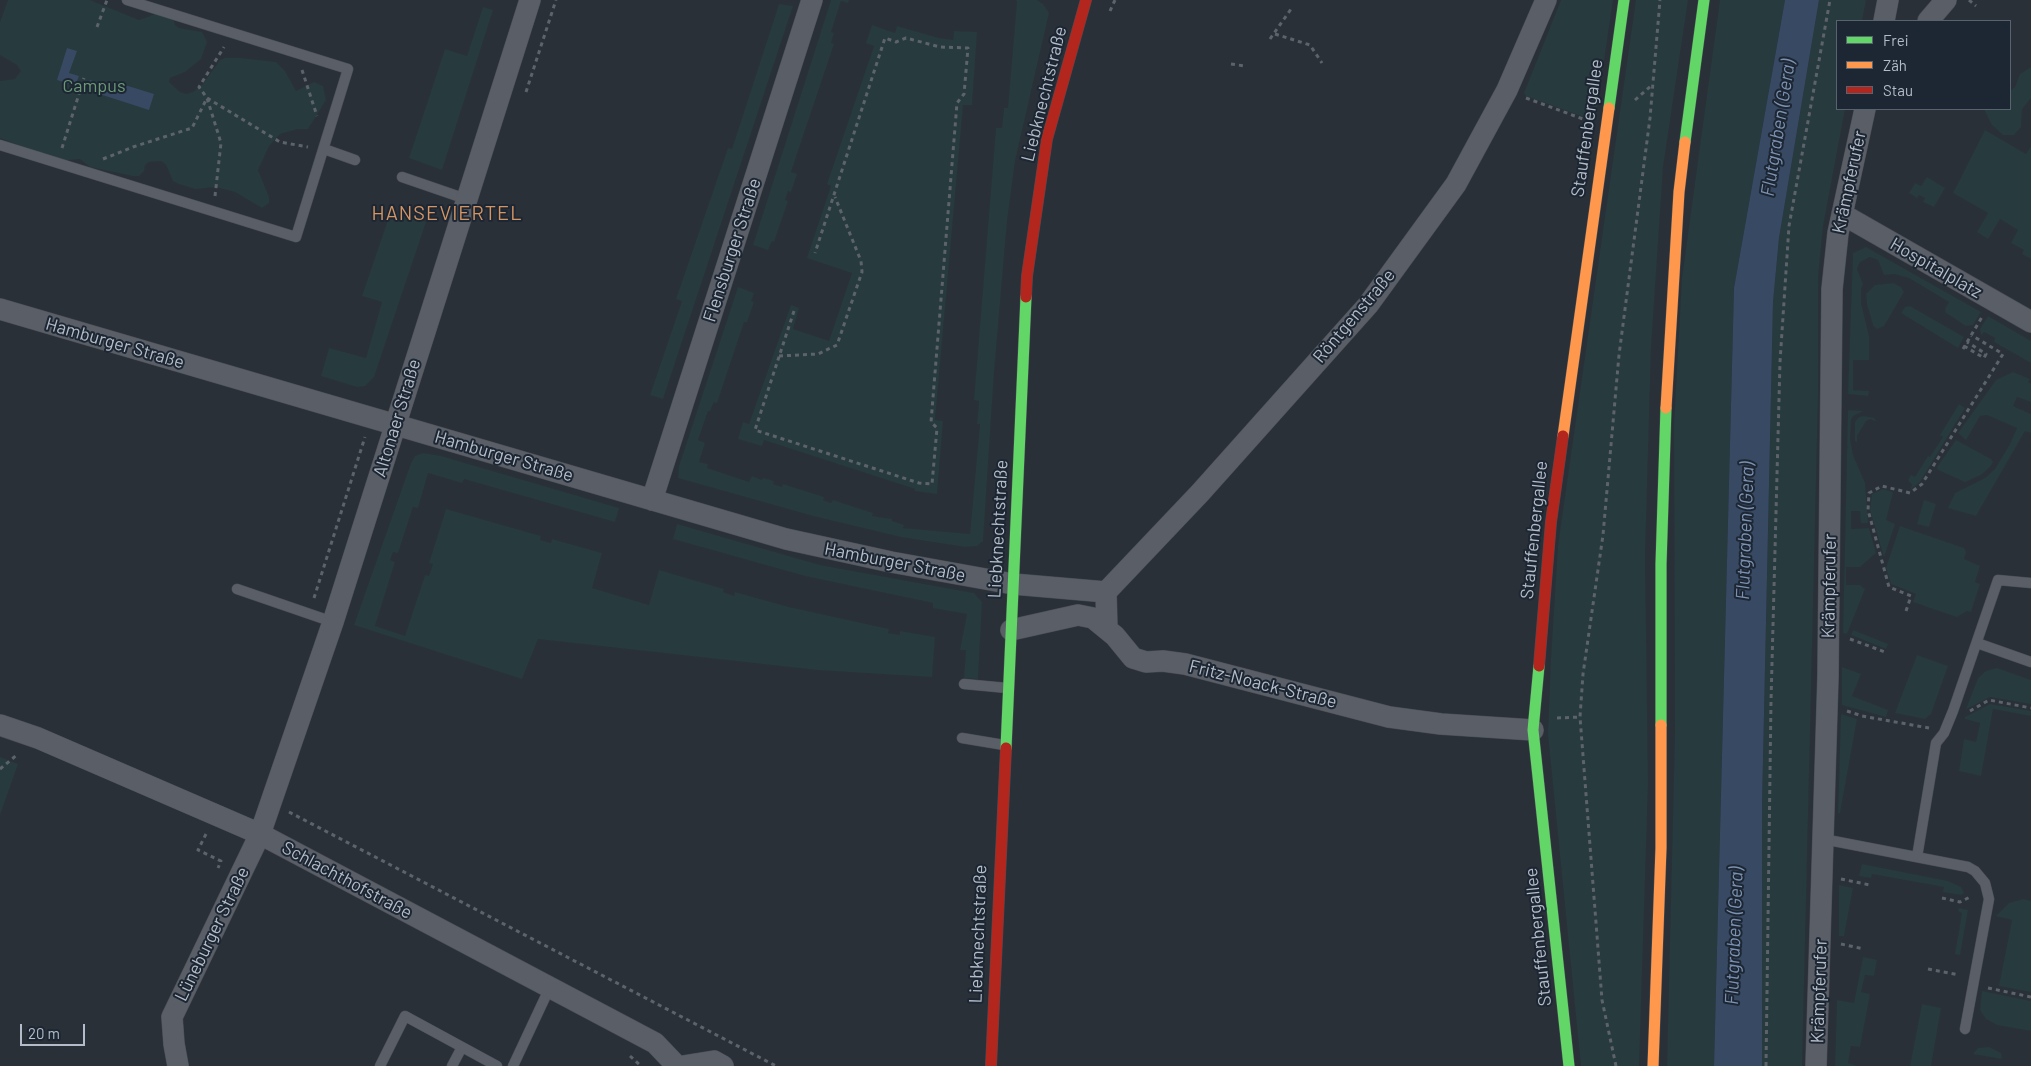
<!DOCTYPE html>
<meta charset="utf-8">
<style>
body{margin:0}
#map{position:relative;width:2031px;height:1066px;overflow:hidden;background:#2a3038;font-family:Barlow,sans-serif}
canvas{display:block}
.legend{position:absolute;left:1836px;top:20px;width:175px;height:90px;box-sizing:border-box;background:#1d2633;border:1px solid #59626f;margin:0;padding:6px 9px;list-style:none;font-size:15px;color:#b4bcc9}
.legend li{display:flex;align-items:center;gap:10px;height:25px}
.legend b{width:25px;border:1px solid #59626f}
.scale{position:absolute;left:20px;top:1024px;width:65px;height:22px;box-sizing:border-box;border:2px solid #b4bcc9;border-top:0;padding-left:6px;font-size:15px;line-height:18px;white-space:nowrap;color:#b4bcc9;-webkit-text-stroke:4px #1d2633;paint-order:stroke}
</style>
<div id="map">
<canvas width="2031" height="1066"></canvas>
<ul class="legend">
<li><b style="height:6px;background:#63d668"></b>Frei</li>
<li><b style="height:6px;background:#ff974d"></b>Zäh</li>
<li><b style="height:6px;background:#b3261e"></b>Stau</li>
</ul>
<div class="scale">20 m</div>
</div>
<script>
const g = document.querySelector('canvas').getContext('2d');
g.lineJoin = 'round';
function paint(path, color) { g.fillStyle = color; g.fill(path, 'evenodd'); }
const toPath = rows => new Path2D(rows.map(r => 'M' + r).join(''));
function trace(path, color, width, dash) { g.strokeStyle = color; g.lineWidth = width; g.lineCap = dash ? 'butt' : 'round'; g.setLineDash(dash || []); g.stroke(path); }
function drawText(font, color, halo, rows, align = 'center') {
  g.font = font + ' Barlow,sans-serif'; g.lineWidth = 4; g.setLineDash([]); g.textBaseline = 'middle'; g.strokeStyle = halo; g.fillStyle = color; for (const [text, x, y, turn = 0] of rows) {
    g.save(); g.translate(x, y); g.rotate((+turn || 0) * Math.PI / 180); g.textAlign = isNaN(turn) ? turn : align; if (halo) g.strokeText(text, 0, 0); g.fillText(text, 0, 0); g.restore();
  }
}
const green = toPath([
 [8,0,90,0,139,20,161,12,173,18,175,25,179,28,202,32,207,42,201,59,185,72,170,78,169,82,180,92,187,94,193,92,203,84,220,60,225,58,241,58,276,62,285,71,296,91,314,82,323,86,326,100,308,129,298,129,280,134,269,146,258,170,269,197,269,203,262,208,235,192,216,187,195,189,179,184,173,181,166,165,161,161,149,162,145,165,144,171,139,176,133,176,90,167,80,159,59,161,0,138,0,81,15,79,21,71,17,65,0,55,0,22],
 [831,0,849,0,848,3,841,1,831,32,834,33,831,43,834,44,791,172,797,174,791,192,788,191,785,200,788,201,774,242,772,241,768,250,753,245],
 [1015,0,1037,0,1043,4,1049,13,1015,161,1007,221,994,372,983,541,977,546,965,547,901,537,813,516,678,478,679,466,738,287,754,293,751,301,754,302,747,322,744,322,717,403,714,402,710,411,708,411,698,440,705,443,699,462,708,464,707,468,749,482,752,476,762,480,763,478,774,481,773,484,782,487,783,484,824,497,823,500,831,503,833,500,873,513,872,516,892,519,892,521,904,525,903,528,970,534,980,424,977,424,979,401,974,400,996,128,1002,128,1004,108,1008,108,1017,1],
 [1561,0,1613,0,1595,121,1526,96,1524,93],
 [1636,0,1688,0,1663,167,1651,347,1645,556,1648,784,1639,1066,1581,1066,1548,734,1551,658,1558,546],
 [1720,0,1785,0,1734,288,1714,1066,1667,1066,1675,733,1674,425,1682,278],
 [1819,0,1866,0,1862,21,1837,21,1837,109,1845,109,1823,226,1818,278,1818,396,1802,1066,1762,1066,1762,805,1773,302,1779,238],
 [779,4,793,6,663,399,650,395,682,301,676,299,728,148,732,149],
 [483,7,493,10,442,170,409,158,445,49,467,56],
 [872,25,895,33,897,26,939,38,953,40,954,31,977,32,972,105,963,105,935,420,943,421,937,494,915,491,915,489,764,440,762,446,738,439,743,422,749,424,791,305,799,308,793,329,829,341,852,273,807,258,831,186,827,184,874,46,866,43],
 [2031,67,2031,98,2022,109,2021,127,2014,135,2003,135,1992,125,1984,109,2010,109,2010,91,2015,87,2020,74],
 [1985,130,2026,154,2031,146,2031,259,2022,254,2024,250,2011,243,2018,230,2000,219,1988,239,1977,232,1988,213,1953,193],
 [1927,177,1945,188,1934,207,1923,202,1925,198,1919,195,1917,198,1909,193,1915,183,1921,186],
 [391,211,426,222,374,377,365,386,357,387,321,376,329,348,366,358,382,302,362,296],
 [1866,247,1981,312,1973,325,1966,326,1946,313,1945,309,1949,302,1909,278,1894,274,1884,275,1878,260,1870,257,1860,262,1857,269,1863,284,1861,289,1861,303,1869,336,1869,360,1853,360,1853,390,1869,391,1868,396,1848,394,1853,253],
 [1893,283,1901,287,1904,292,1884,326,1877,329,1873,325,1867,304,1866,294,1875,285],
 [1910,306,1964,337,1958,348,1901,313,1905,307],
 [1988,316,2031,341,2031,363,1994,342,1995,338,1984,332,1982,335,1981,334,1980,329],
 [2013,372,2030,379,2028,382,2031,384,2031,402,2017,397,2013,406,2031,414,2031,433,2025,431,1976,516,1948,508,1955,493,1985,478,1995,469,2010,444,2017,428,1987,415,1980,416,1966,440,1958,433,1996,380],
 [1959,404,1965,408,1920,482,1910,490,1912,485,1908,480,1911,475,1915,477,1928,456,1930,457,1943,437,1940,435],
 [1848,410,1876,412,1863,411,1853,416,1851,420,1850,439,1853,455,1865,483,1868,523,1861,523,1860,511,1851,511,1851,529,1869,528,1876,553,1860,567,1846,567,1846,585,1860,585,1865,589,1847,634,1843,633],
 [1864,416,1874,418,1877,422,1871,419,1866,421,1857,436,1857,442,1855,441,1855,422,1859,417],
 [1956,440,1991,459,1993,462,1990,467,1981,475,1965,482,1938,470,1937,467],
 [423,453,441,456,619,508,615,522,464,479,462,483,428,473,418,508,413,507,398,553,393,552,390,560,395,562,375,626,405,636,425,575,429,576,433,564,429,563,446,509,541,536,540,540,551,543,552,539,602,553,592,588,649,605,659,570,724,589,723,592,734,596,735,592,789,607,889,629,888,633,900,635,900,631,935,637,932,677,817,670,538,639,522,679,354,625,411,463,415,456],
 [1883,489,1893,492,1886,520,1895,524,1884,557,1870,510,1872,494],
 [1924,500,1936,504,1929,527,1917,524],
 [677,524,820,565,974,593,982,602,978,679,964,678,966,650,960,650,967,614,933,608,933,603,805,576,673,539],
 [1900,526,1964,548,1966,552,1964,559,1980,566,1975,582,1980,584,1971,612,1967,611,1957,617,1933,609,1913,602,1916,594,1891,584,1886,568],
 [1853,630,1888,644,1886,649,1851,635],
 [1917,655,1948,666,1931,714,1925,719,1895,713],
 [1842,667,1861,674,1852,696,1888,710,1886,717,1842,705],
 [1997,668,2031,680,2031,704,1990,697,1966,709,1978,678,1986,671],
 [1990,704,2031,711,2031,716,1993,709,1981,776,1959,771,1964,739,1976,742,1980,723,1965,719,1965,717],
 [1841,714,1857,719,1840,813,1838,813],
 [0,757,18,764,0,815],
 [1862,864,1948,881,1961,887,1964,893,1961,895,1943,892,1944,887,1872,874,1871,878,1859,876],
 [1839,885,1853,888,1844,936,1839,936],
 [2023,899,2031,901,2031,992,1999,986,2012,920,1996,916,2009,903],
 [1959,908,1968,910,1960,955,1955,954,1962,913,1958,911],
 [1863,957,1877,960,1874,976,1865,975,1861,992,1870,994,1860,1047,1851,1046,1848,1063,1857,1066,1835,1066,1837,1000,1854,1003],
 [1982,991,2031,1001,2031,1031,1997,1025,1986,1019,1980,1010],
 [1922,1004,1941,1008,1931,1066,1910,1066],
 [1989,1047,2001,1053,2002,1059,1973,1054,1978,1048]
]);
const water = toPath([
 [1785,0,1819,0,1779,238,1773,302,1762,805,1762,1066,1714,1066,1734,288],
 [67,48,77,51,69,73,79,76,75,86,57,80],
 [90,80,123,91,125,85,154,94,149,110,87,90]
]);
const path = toPath([
 [1969,0,1976,6],
 [1110,11,1115,0],
 [97,27,107,0],
 [1275,34,1310,45,1322,63],
 [1270,39,1291,9],
 [1231,64,1245,66],
 [302,70,317,116],
 [526,92,556,0],
 [1526,98,1583,119],
 [1635,100,1652,85],
 [62,148,84,78],
 [103,159,133,147,192,128,207,98,280,142,308,147],
 [215,196,221,143,207,98,199,87,224,47],
 [794,311,755,430,919,483,932,484,937,428,931,422,957,103,964,94,968,48,940,47,906,38,896,42,885,38,815,253],
 [1964,346,1984,358,1986,354,1967,342],
 [1963,349,1982,317],
 [779,356,818,354,837,345,862,272,861,261,835,197],
 [314,598,365,437],
 [1906,611,1911,596,1889,587,1868,510,1869,493,1882,486,1910,493,1922,484,2003,354,1971,335],
 [1850,639,1885,652],
 [1847,711,1862,716,1929,728],
 [1970,711,1989,700,2031,708],
 [1557,718,1580,717],
 [0,769,18,754],
 [289,812,776,1066],
 [206,834,198,850,221,861,218,868],
 [1841,879,1870,885],
 [1942,898,1960,902,1972,896],
 [1841,944,1864,949],
 [1928,969,1959,975],
 [1988,988,2031,997],
 [630,1056,641,1066],
 [1616,1066,1602,1000,1580,717,1583,674,1603,535,1619,355,1650,118,1660,0],
 [1766,1066,1771,701,1780,362,1789,226,1830,0]
]);
const lane = toPath([
 [0,145,296,237,348,69,127,0],
 [324,149,355,160],
 [402,177,466,199],
 [237,589,333,622],
 [1977,643,2031,662],
 [964,684,1007,688],
 [962,738,1004,745],
 [1823,839,1968,867,1975,871,1985,883,1989,899,1965,1029],
 [1917,857,1936,743,1944,733,1953,711,1998,580,2031,583],
 [380,1066,405,1016,497,1066],
 [452,1066,462,1047],
 [513,1066,550,987]
]);
const street = toPath([
 [1884,21,1888,0],
 [1928,21,1946,0],
 [1842,214,2031,322],
 [0,309,786,539,891,562,1013,584,1106,592],
 [652,500,812,0],
 [1107,629,1106,592,1200,493,1368,305,1456,184,1507,90,1546,0],
 [1011,630,1078,615,1093,618,1115,636,1133,658,1146,662,1163,661,1185,664,1389,717,1441,724,1533,730],
 [0,725,38,738,260,834,655,1043,677,1066],
 [178,1066,174,1044,172,1017,260,834,333,622,530,0],
 [683,1066,714,1061,723,1066],
 [1816,1066,1828,676,1832,289,1838,233,1865,109]
]);
const fast = toPath([
 [1609,108,1624,0],
 [1685,142,1704,0],
 [1539,666,1533,730,1569,1066],
 [1661,725,1661,564,1666,408],
 [1006,748,1026,297]
]);
const slow = toPath([
 [1666,408,1679,192,1685,142],
 [1563,436,1609,108],
 [1653,1066,1661,848,1661,725]
]);
const jam = toPath([
 [1026,297,1027,276,1047,139,1086,0],
 [1539,666,1551,522,1563,436],
 [991,1066,1006,748]
]);
const parkNames = [
 ["Campus",94,86]
];
const streetNames = [
 ["Liebknechtstraße",1044,94,-76],
 ["Stauffenbergallee",1587,128,-82],
 ["Krämpferufer",1849,182,-78],
 ["Flensburger Straße",732,250,-72],
 ["Hospitalplatz",1936,268,30],
 ["Röntgenstraße",1354,316,-50],
 ["Hamburger Straße",115,343,16],
 ["Altonaer Straße",397,418,-73],
 ["Hamburger Straße",504,456,16],
 ["Liebknechtstraße",998,529,-87],
 ["Stauffenbergallee",1534,530,-84],
 ["Hamburger Straße",895,562,11],
 ["Krämpferufer",1829,586,-89],
 ["Fritz-Noack-Straße",1263,684,14],
 ["Schlachthofstraße",347,880,28],
 ["Lüneburger Straße",212,934,-64],
 ["Liebknechtstraße",978,934,-88],
 ["Stauffenbergallee",1538,937,-96],
 ["Krämpferufer",1819,991,-88]
];
const waterNames = [
 ["Flutgraben (Gera)",1778,128,-81],
 ["Flutgraben (Gera)",1745,531,-88],
 ["Flutgraben (Gera)",1734,936,-88]
];
const quarterNames = [
 ["HANSEVIERTEL",447,213]
];
paint(green, '#273a3e');
paint(water, '#384963');
trace(lane, '#484c53', 11);
trace(street, '#484c53', 22);
trace(fast, '#484c53', 12);
trace(slow, '#484c53', 12);
trace(jam, '#484c53', 12);
trace(path, '#5d636a', 3, [4, 4]);
trace(lane, '#5a5e66', 10);
trace(street, '#5a5e66', 21);
trace(fast, '#63d668', 11);
trace(slow, '#ff974d', 11);
trace(jam, '#b3261e', 11);
drawText('18px', '#6b9a76', '#1d2633', parkNames);
drawText('18px', '#b4bcc9', '#1d2633', streetNames);
drawText('italic 19px', '#7c92b1', '#1d2633', waterNames);
g.letterSpacing = '1px';
drawText('20px', '#d59563', '#1d2633', quarterNames);
g.letterSpacing = '0px';
</script>
